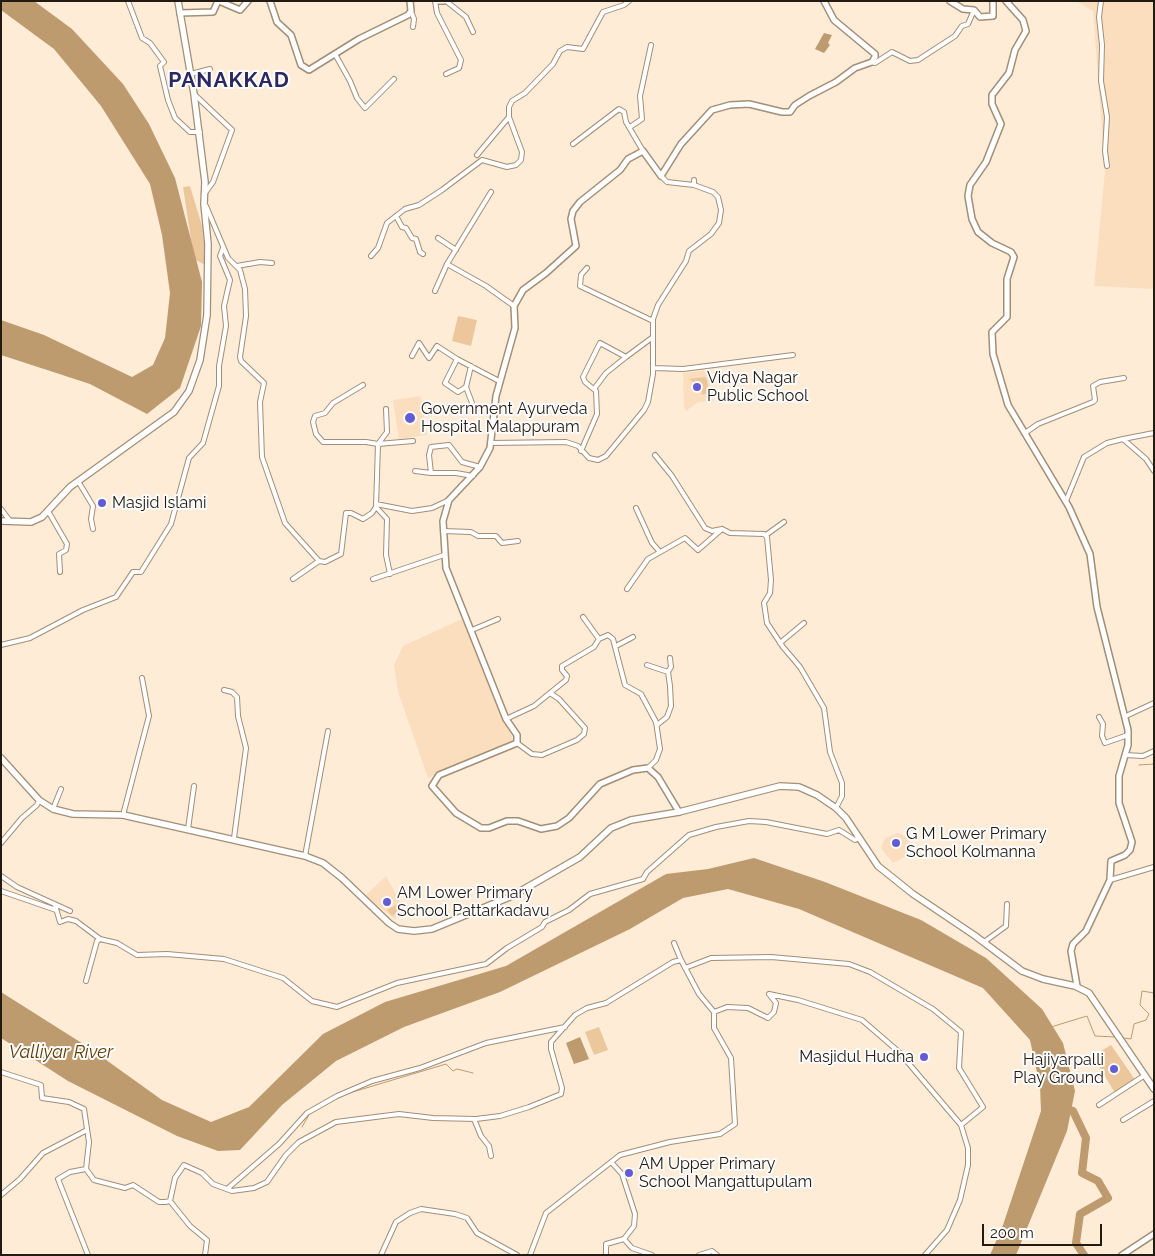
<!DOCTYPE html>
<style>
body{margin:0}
#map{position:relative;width:1155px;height:1256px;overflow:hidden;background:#feecd7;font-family:Raleway,sans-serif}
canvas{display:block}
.frame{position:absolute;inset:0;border:2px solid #231b11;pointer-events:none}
.scale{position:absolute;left:982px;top:1224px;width:120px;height:22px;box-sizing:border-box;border:2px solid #231b11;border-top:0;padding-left:6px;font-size:15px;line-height:18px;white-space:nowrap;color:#231b11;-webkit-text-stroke:4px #fcfcfc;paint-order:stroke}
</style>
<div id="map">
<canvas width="1155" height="1256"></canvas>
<div class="frame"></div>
<div class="scale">200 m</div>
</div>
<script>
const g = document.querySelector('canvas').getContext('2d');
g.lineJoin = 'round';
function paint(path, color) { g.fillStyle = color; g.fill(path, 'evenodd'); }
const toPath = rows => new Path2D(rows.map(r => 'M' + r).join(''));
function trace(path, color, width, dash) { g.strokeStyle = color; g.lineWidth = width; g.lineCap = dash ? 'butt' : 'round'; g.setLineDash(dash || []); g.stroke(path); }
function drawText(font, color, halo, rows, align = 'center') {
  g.font = font + ' Raleway,sans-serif'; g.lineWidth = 4; g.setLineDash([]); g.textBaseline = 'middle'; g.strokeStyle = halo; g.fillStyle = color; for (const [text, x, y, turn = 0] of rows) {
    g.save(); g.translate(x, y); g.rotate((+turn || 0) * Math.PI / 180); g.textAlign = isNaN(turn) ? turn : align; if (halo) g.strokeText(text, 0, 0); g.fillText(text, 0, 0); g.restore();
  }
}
const built = toPath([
 [1076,1,1154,1,1154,289,1094,286,1105,171,1093,11],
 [708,370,713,401,698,402,686,411,684,407,683,373],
 [421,396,427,435,399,439,393,400],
 [462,619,514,742,428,778,398,692,394,665,403,646],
 [898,833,906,837,914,852,893,863,881,848,885,838],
 [386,876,404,909,395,919,365,896],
 [631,1166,637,1175,628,1181,622,1172]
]);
const green = toPath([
 [190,186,202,226,207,266,194,259,183,187],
 [458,316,477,320,471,346,452,341],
 [705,377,707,380,709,393,702,395,701,388,689,379],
 [399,903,403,909,392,916,387,910],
 [599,1027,608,1050,594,1055,585,1032],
 [1111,1045,1136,1081,1115,1093,1093,1056]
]);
const water = toPath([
 [1,1,34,1,72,29,123,84,149,124,175,178,202,282,201,326,180,388,147,414,90,384,1,355,1,320,44,335,132,377,153,365,165,338,170,293,162,235,150,184,101,106,54,49,1,10],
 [824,33,832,35,828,43,830,45,824,53,815,49],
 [754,858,825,882,921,920,986,958,1042,1009,1063,1043,1075,1091,1067,1131,1016,1255,990,1255,1003,1225,1041,1111,1040,1086,1030,1040,983,988,799,909,728,889,683,898,630,929,500,992,404,1027,336,1061,282,1105,240,1150,218,1151,177,1136,68,1081,1,1038,1,992,88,1047,162,1100,211,1122,249,1107,323,1034,385,1002,506,966,666,874,708,869],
 [580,1037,589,1059,574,1064,566,1043]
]);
const stream = toPath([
 [1139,765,1154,764],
 [1051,1027,1087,1016,1095,1036,1115,1037],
 [1124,1038,1131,1039,1134,1024,1146,1020,1149,1014,1140,1005,1142,991,1154,993],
 [346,1094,446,1064,453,1071,457,1069,473,1073],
 [328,1103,340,1097],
 [302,1127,310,1113]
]);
const river = toPath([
 [1064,1108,1073,1111,1086,1138,1082,1173,1098,1181,1108,1198,1080,1214,1076,1243,1084,1255]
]);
const street = toPath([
 [128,1,142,38,150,43,164,62,160,66,168,100,175,118,190,132,200,132],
 [435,1,437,13,461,60,459,68,446,74],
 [446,1,466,17,473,32],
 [1101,1,1099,17,1102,45,1101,81,1107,117,1105,151,1107,166],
 [411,11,414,19,413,27],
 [335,54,350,81,357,98,365,108,394,79],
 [872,62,875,63,892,52,910,61,918,60,955,36,962,26,968,24,974,10],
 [191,74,210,69],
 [195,95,232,130,213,182,205,193],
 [630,127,642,119,640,96,651,45],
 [573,144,619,109,624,112,626,122,643,151],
 [477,155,509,117],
 [661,176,667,182,694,185],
 [491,192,447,264,486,286,514,306],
 [206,206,228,258,240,270,245,289,246,316,240,357,241,361,264,383,260,402,262,457,285,523,319,561,325,562,341,554,346,513,351,513,363,519,372,513,376,507,378,444,366,442,323,442,316,434,313,422,315,416,325,413,333,403,363,385],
 [396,216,402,227,406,228,412,238,416,239,420,252,423,254],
 [438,238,456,250],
 [371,256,378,248,387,223,405,209,419,205,442,190,482,160,507,167,516,165,521,160,522,152,509,117,509,107,512,101,525,93,553,64,560,51,567,47,583,49,603,12,624,5,629,1],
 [237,266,260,262,272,263],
 [587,268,581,275,580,286,653,321],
 [435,291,447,264],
 [412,356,419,343,429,358,437,346,457,359,499,381],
 [457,359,445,383,458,392,466,387,471,366],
 [653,368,683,369,793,355],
 [466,387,472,403],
 [594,389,606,373,626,357],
 [1025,433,1038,424,1093,402,1095,400,1093,386,1100,382,1124,378],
 [1123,439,1154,433],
 [490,443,566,442,578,446,589,458,598,460,606,456,644,410,648,402,653,374,653,319,658,305,686,261,689,251,711,234,719,223,721,210,718,197,713,192,694,185,694,180],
 [378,444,387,432,386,409],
 [378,444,413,441],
 [581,451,597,414,596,391,585,382,583,377,600,343,626,357,653,337],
 [655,455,672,476,705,528,712,531,722,529,730,533,764,534,767,537,771,580,770,593,764,603,767,623,783,647,800,667,824,708,830,752,842,783,842,796,836,808],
 [415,471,431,473],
 [473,476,456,473,431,473,429,455,431,447,449,445,462,462,480,467],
 [78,481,93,506,91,519,93,529],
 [1066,501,1084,457,1107,443,1123,439,1146,459,1154,471],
 [376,504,412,511,432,508,449,500],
 [376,507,387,519,386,555,390,574],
 [636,508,652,543,660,552],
 [1,509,10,521],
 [48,511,67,544,66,550,59,554,60,572],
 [443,531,471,532,478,536,496,536,502,543,518,541],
 [766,535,784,522],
 [293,579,319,561],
 [373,579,444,555],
 [627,589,648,559,685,538,698,550,722,529],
 [583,617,599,639,608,635,613,639,625,685,641,694,656,722,660,749,656,760,648,768],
 [472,630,498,619],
 [780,643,804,623],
 [1,645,30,638,83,610,116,597,133,572,141,572,171,524,189,458,203,443,219,386,219,366,226,326,224,306,230,280,220,256,223,248],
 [616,646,633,637],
 [647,665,668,672,670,686,671,706,667,717,657,725],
 [668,672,671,667,670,658],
 [224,690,232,692,237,697,238,716,246,748,234,838],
 [550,693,566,680,567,676,562,670,562,666,594,647,599,639],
 [1126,716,1154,703],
 [1099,717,1103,724,1102,736,1105,743,1128,735],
 [506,719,534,706,550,693,559,699,585,728,584,734,577,740,542,755,532,754,517,743],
 [1125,755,1143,756,1154,751],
 [53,809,61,789],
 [123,815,149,716,142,678],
 [188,829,194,786],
 [1,843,22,818,37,805,39,800],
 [305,856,328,731],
 [1,876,17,887,70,911],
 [1110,880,1154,867],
 [1,891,56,910],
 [55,905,60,922,68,919,76,921,100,939,117,943,137,955,167,954,224,959,283,978,312,1001,337,1007,397,983,486,964,507,948,542,927,545,922,569,910,590,894,643,879,647,872,689,835,716,827,749,821,766,822,827,834,839,830,855,840,859,838],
 [984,942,1006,926,1007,904],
 [674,943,681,960],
 [685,968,711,958,771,957,849,964,870,972,933,1009,961,1032,959,1068,983,1107,961,1125],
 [86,981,97,941,100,939],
 [769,994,798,1000,862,1020,899,1052,961,1125,968,1148,968,1165,960,1200,947,1230,925,1255],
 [714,1012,727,1007,748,1008,768,1018,774,1012,776,1003,769,994],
 [1,1072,41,1085,42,1098,69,1102,84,1109,89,1142,86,1169,70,1172,58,1179,88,1255],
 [1099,1105,1145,1075],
 [474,1119,481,1136,489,1146,491,1156],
 [1123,1120,1154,1101],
 [612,1163,622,1174,635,1214,634,1226,624,1239],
 [86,1169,94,1180,125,1188,133,1185,159,1202,165,1202,170,1201,175,1178,184,1165,202,1173,213,1184,232,1191,254,1188,267,1182,286,1155,299,1142,336,1122,399,1114,433,1118,476,1119,500,1116,529,1107,561,1094,562,1088,551,1049,551,1042,575,1015,587,1008,606,1003,673,962,681,960,699,994,714,1012,714,1028,731,1058,735,1124,720,1134,670,1142,620,1155,546,1213,530,1255],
 [227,1189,279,1144,307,1113,337,1096,372,1081,420,1068,486,1043,565,1027],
 [1,1195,20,1179,43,1153,87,1130],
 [170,1201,190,1226,207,1240,205,1255],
 [624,1239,632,1248,652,1255],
 [381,1255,396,1222,410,1213,421,1209,455,1214,467,1218,477,1233,517,1255],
 [606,1255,606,1244,624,1239],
 [699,1255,712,1251,717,1255]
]);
const secondary = toPath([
 [219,1,240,10,248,1],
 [270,1,277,22,291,35,301,65,309,70,359,39,408,15,411,11,410,1],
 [437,1,444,1],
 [950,1,963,9,974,10,980,17,993,16,993,1],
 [1006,1,1023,20,1026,31,1015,50,1009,73,992,95,992,104,1001,124,986,162,970,185,968,196,972,219,978,232,992,243,1011,252,1014,257,1007,279,1007,317,992,332,993,354,1008,405,1069,507,1090,554,1097,607,1128,730,1128,745,1119,776,1119,803,1132,842,1130,850,1125,855,1111,861,1110,880,1086,931,1073,944,1071,951,1077,986],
 [180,13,213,12,218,1],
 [679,812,658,777,648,768,633,770,600,784,569,818,557,826,541,829,518,821,507,821,489,828,481,828,456,813,432,786,439,775,517,743,517,735,506,719,446,568,443,521,449,500,480,467,490,448,496,396,515,328,514,306,523,290,546,273,576,246,571,219,573,211,580,202,620,170,628,159,643,151,661,176,681,144,712,110,730,105,749,104,782,112,790,112,795,105,809,96,836,82,855,68,872,62,875,57,875,54,834,20,824,1],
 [1122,1255,1154,1234]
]);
const primary = toPath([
 [1,521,31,522,42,517,70,487,174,412,189,391,200,360,207,315,208,244,204,204,205,182,194,94,178,1],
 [1,758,39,800,53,809,73,814,123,815,305,856,323,863,342,878,389,923,398,929,414,931,432,929,512,896,580,857,611,828,631,820,679,812,780,786,799,787,817,795,836,808,846,818,878,866,913,894,974,935,1022,971,1043,979,1075,986,1089,993,1154,1089]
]);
const markers = [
 [697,387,5,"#635cd5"],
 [410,418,6,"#635cd5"],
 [102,503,5,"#635cd5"],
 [896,843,5,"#635cd5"],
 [387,902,5,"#635cd5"],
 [924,1057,5,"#635cd5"],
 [1114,1069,5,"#635cd5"],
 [629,1173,5,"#635cd5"]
];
const poiNames = [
 ["Vidya Nagar",707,378],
 ["Public School",707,396],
 ["Government Ayurveda",421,409],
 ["Hospital Malappuram",421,427],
 ["Masjid Islami",112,503],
 ["G M Lower Primary",906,834],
 ["School Kolmanna",906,852],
 ["AM Lower Primary",397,893],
 ["School Pattarkadavu",397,911],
 ["Masjidul Hudha",914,1057,"right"],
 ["Hajiyarpalli",1104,1060,"right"],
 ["Play Ground",1104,1078,"right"],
 ["AM Upper Primary",639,1164],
 ["School Mangattupulam",639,1182]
];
const waterNames = [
 ["Valliyar River",61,1053]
];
const districtNames = [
 ["PANAKKAD",229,81]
];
paint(built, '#fadebe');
paint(green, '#ecc79c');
paint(water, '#be9a6f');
trace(stream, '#be9a6f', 1);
trace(river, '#be9a6f', 8);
trace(street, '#a38e76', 6);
trace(secondary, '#a38e76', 8);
trace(primary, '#a38e76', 8);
trace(street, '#fff', 4);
trace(secondary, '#fff', 5);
trace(primary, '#fff', 5.5);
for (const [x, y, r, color] of markers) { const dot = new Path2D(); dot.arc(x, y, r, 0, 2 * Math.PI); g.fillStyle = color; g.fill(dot); trace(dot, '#fcfcfc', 2); }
drawText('16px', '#231b11', '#fcfcfc', poiNames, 'left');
drawText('italic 18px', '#623e06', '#fcfcfc', waterNames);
g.letterSpacing = '1px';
drawText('bold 21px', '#2b2863', '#fcfcfc', districtNames);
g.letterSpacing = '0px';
</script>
